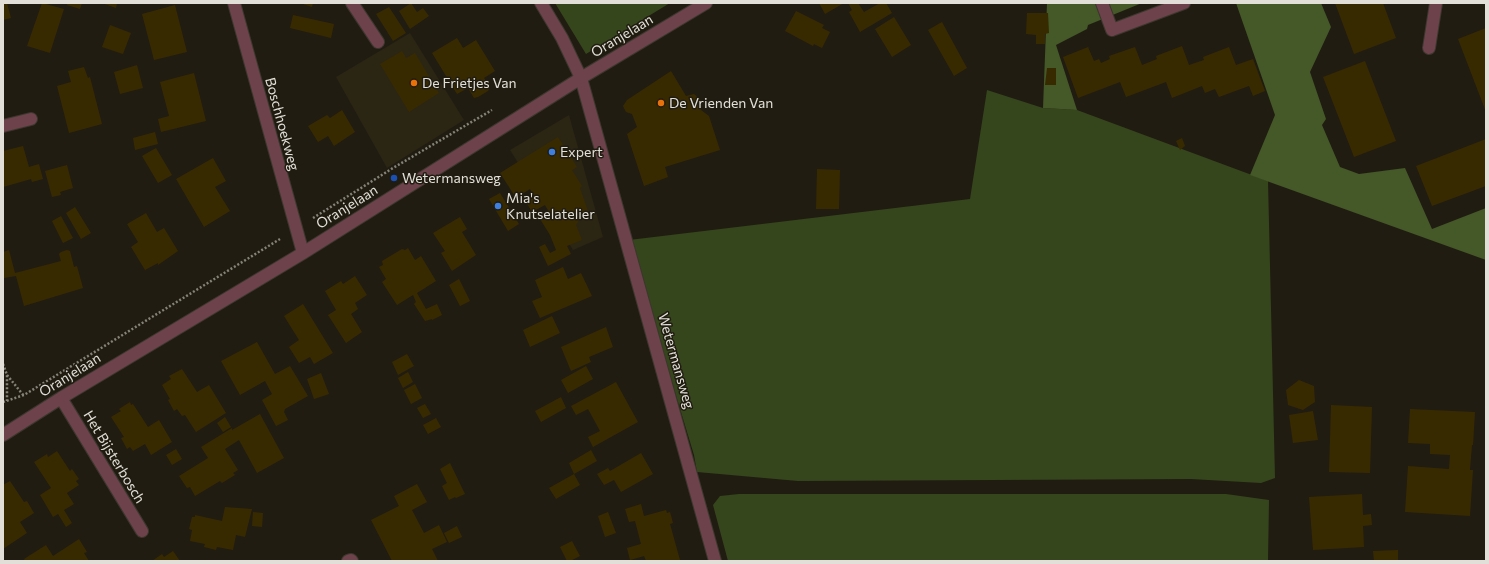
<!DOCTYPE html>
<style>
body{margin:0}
#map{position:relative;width:1489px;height:564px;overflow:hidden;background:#201c11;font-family:Commissioner,sans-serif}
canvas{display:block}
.frame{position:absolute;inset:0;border:4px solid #e2dfd8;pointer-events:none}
</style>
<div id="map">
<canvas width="1489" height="564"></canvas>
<div class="frame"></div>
</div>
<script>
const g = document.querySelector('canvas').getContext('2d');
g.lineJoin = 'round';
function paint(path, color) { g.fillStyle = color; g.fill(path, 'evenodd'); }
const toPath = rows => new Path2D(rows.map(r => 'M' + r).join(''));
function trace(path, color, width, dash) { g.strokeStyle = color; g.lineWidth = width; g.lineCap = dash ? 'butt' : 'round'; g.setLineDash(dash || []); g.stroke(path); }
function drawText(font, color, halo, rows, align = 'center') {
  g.font = font + ' Commissioner,sans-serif'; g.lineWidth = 3; g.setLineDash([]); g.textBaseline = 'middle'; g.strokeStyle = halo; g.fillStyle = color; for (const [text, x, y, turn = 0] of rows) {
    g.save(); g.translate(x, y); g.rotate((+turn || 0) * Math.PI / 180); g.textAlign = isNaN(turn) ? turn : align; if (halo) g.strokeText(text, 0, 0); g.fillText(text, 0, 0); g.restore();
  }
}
const built = toPath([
 [410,33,464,120,387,168,336,77],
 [569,115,603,237,573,250,510,150]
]);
const green = toPath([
 [555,3,670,3,586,54],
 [987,90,1043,108,1077,110,1268,181,1275,478,1261,483,1191,479,798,481,697,472,694,455,629,240,970,199],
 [739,494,1226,494,1269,500,1268,561,728,561,713,505,720,496]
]);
const forest = toPath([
 [1047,3,1142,3,1088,25,1087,29,1056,45,1077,110,1043,108],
 [1236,3,1321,3,1331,27,1310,72,1326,119,1322,125,1340,167,1359,174,1405,168,1432,229,1486,208,1486,260,1250,175,1275,115]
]);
const building = toPath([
 [3,3,7,3,11,18,3,20],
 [42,3,64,9,50,53,27,46],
 [68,3,82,3,80,9,67,5],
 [102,3,117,3,116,8],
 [300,3,313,3,312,7],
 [411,3,417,12,423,8,429,16,410,29,399,11],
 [819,3,844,3,825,14],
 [848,3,858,3,864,12,880,3,886,3,892,13,860,32,849,12,852,10],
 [1335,3,1383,3,1396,38,1354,54],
 [175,5,187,52,154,60,142,14],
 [389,7,406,33,393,41,376,14],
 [796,11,824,25,822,28,830,32,822,48,814,44,813,46,785,31],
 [1027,13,1048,13,1049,33,1045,34,1045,44,1036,44,1036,35,1026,34],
 [293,15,334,24,331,38,290,28],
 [894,17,911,45,892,57,875,29],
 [942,22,967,68,954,76,928,30],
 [110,25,131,33,123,54,102,47],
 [1486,28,1486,112,1458,39],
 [457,38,463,48,476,40,495,71,484,78,490,87,488,91,478,97,474,98,468,88,457,94,432,53],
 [1182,46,1189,65,1204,60,1203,57,1229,47,1236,65,1253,59,1265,91,1253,96,1249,86,1219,97,1215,89,1205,93,1202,86,1172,98,1166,82,1126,97,1120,82,1078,98,1063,57,1088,47,1094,61,1099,59,1101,63,1110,59,1109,56,1135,47,1142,65,1157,59,1156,56],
 [402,51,406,58,415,53,439,93,409,112,380,64],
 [1365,61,1396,141,1354,157,1323,77],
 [137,65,143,88,120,94,114,72],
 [84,67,88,78,90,77,102,124,69,133,57,86,71,82,68,71],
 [1047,68,1056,68,1056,85,1045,85],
 [671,71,686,96,694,94,700,99,702,106,701,110,709,116,720,150,665,167,668,177,644,186,627,134,637,127,632,114,626,112,623,106,627,100],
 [194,73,206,121,161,132,158,119,169,116,160,82],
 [342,110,355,132,334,146,328,136,318,142,308,126,327,115,330,118],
 [155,132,158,144,135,150,133,138],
 [558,137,577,167,572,170,582,186,580,188,590,217,579,220,576,225,582,240,567,246,571,254,548,266,539,247,545,244,550,253,556,250,550,235,540,219,550,213,545,205,532,212,526,202,535,197,530,189,516,198,500,173],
 [1182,138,1185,146,1180,150,1176,141],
 [1486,139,1486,186,1432,206,1416,166],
 [23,146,29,167,39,164,43,179,32,182,31,179,3,187,3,151],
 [156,148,172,175,158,183,142,156],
 [213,158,226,181,215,187,230,211,204,227,176,179],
 [67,165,73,188,60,192,61,195,52,197,45,171],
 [817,169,840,170,839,209,816,209],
 [500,193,519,224,508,231,489,199],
 [75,207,91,233,81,239,66,213],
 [146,213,157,232,164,228,178,251,158,265,158,263,145,270,131,247,138,242,127,224],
 [61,216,73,238,63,243,52,221],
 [460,217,467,229,462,232,476,255,452,271,441,253,445,251,433,233],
 [408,248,415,260,421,256,436,281,417,293,426,309,437,304,442,315,432,320,432,319,425,321,414,304,416,302,413,295,397,305,382,282,386,279,379,267,383,265,382,261,402,249,405,250],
 [9,250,15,273,61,261,59,254,61,252,67,250,70,251,74,267,77,266,83,288,24,306,16,276,4,278,3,273,3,252],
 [563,267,568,279,581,273,592,296,540,318,532,301,542,297,535,280],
 [355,276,367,295,355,303,358,309,351,314,362,332,346,343,328,315,336,310,325,291,341,281,343,284],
 [459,279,470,301,460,306,449,285],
 [303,304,333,353,314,364,310,357,299,363,289,347,299,340,284,316],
 [552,316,560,333,530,347,523,330],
 [606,327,613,347,589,357,591,362,571,371,561,347],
 [257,342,275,374,290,366,308,396,285,409,284,412,288,420,276,426,262,400,272,394,265,381,240,395,221,361],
 [407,354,414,366,398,375,392,362],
 [586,366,593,379,568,393,561,380],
 [182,369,197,392,209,385,226,413,196,432,185,415,182,416,177,409,174,411,168,400,170,399,162,385,171,379,169,376],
 [408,372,413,382,403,388,398,378],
 [321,373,329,394,314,399,307,379],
 [1299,380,1314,386,1315,402,1303,410,1288,405,1286,390],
 [616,382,638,422,593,447,588,437,600,431,588,409,576,415,571,406],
 [415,384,422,398,411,404,404,390],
 [561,397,566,408,541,422,535,411],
 [130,402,131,405,133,404,148,427,159,420,172,442,151,455,145,444,133,451,130,447,127,449,121,438,124,437,111,417,121,411,119,409],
 [425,404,431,414,423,418,417,408],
 [1331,405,1372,407,1370,473,1329,472],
 [1410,409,1475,412,1473,445,1472,445,1470,470,1473,470,1470,516,1405,512,1408,466,1449,469,1450,455,1430,454,1430,444,1408,443],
 [1313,411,1318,440,1293,443,1289,415],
 [260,414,284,458,257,473,239,440,225,449,238,470,233,473,235,475,222,483,220,481,195,496,190,487,187,488,179,476,208,458,201,447,232,428,232,430],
 [225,417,231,427,223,432,217,423],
 [436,418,441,427,428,434,423,425],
 [176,449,182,459,172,465,166,455],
 [591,450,597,461,574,474,569,463],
 [57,451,70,471,72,469,79,479,76,481,79,485,67,493,74,504,64,510,72,523,66,527,58,514,53,517,40,495,51,488,34,462,47,454,48,457],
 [641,453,653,474,621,492,614,480,604,485,597,474,608,468,610,471],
 [450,463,465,494,456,498,455,497,449,500,442,486,447,483,440,469],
 [574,474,580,485,556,499,549,488],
 [10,481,24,502,27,501,34,513,20,522,27,533,3,549,3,485],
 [417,484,427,502,412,510,424,533,439,525,447,542,432,549,438,561,392,561,371,520,399,506,394,496],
 [1362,494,1363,515,1371,514,1372,525,1363,526,1364,547,1313,550,1309,497],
 [641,504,644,516,666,510,667,513,670,512,673,523,670,524,680,560,675,561,646,561,644,556,630,560,627,548,641,544,635,521,629,522,625,509],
 [225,507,252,509,245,537,236,535,233,550,217,547,216,550,204,547,205,544,190,541,192,530,189,529,192,517,195,517,195,515,222,521],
 [253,512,263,513,262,527,252,526],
 [608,512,616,533,605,537,598,516],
 [457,526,462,537,449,543,444,533],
 [79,539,87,552,84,553,89,561,25,561,24,559,46,545,53,556],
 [572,541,580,556,570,561,567,561,560,547],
 [1398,550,1398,561,1374,561,1373,551],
 [173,551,180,561,152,561,162,554,164,557]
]);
const path = toPath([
 [313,218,393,168,492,110],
 [3,364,7,375,7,401],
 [7,375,24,396],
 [3,402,24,395,280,239]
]);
const minor = toPath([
 [234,3,303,253],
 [352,3,378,42],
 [541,3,562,38,581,78,715,561],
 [1102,3,1112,30,1184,3],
 [1429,48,1436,3],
 [3,126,31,119],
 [61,398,142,531],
 [3,435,61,398,303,253,581,78,706,3],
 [348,561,351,560,352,561]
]);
const markers = [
 [414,83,4,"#e8710a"],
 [661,103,4,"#e8710a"],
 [552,152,4,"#3f7fe0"],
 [394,178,4,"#1a4fb4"],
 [498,206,4,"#3f7fe0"]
];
const streetNames = [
 ["Oranjelaan",622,36,-31],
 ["Boschhoekweg",282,124,75],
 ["Oranjelaan",347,207,-32],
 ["Wetermansweg",676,361,74],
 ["Oranjelaan",70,375,-32],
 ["Het Bijsterbosch",114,457,59]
];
const poiNames = [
 ["De Frietjes Van",422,83],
 ["De Vrienden Van",669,103],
 ["Expert",560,152],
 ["Wetermansweg",402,178],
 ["Mia's",506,198],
 ["Knutselatelier",506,214]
];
paint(built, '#2b2513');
paint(green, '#35461c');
paint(forest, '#445828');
paint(building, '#382a00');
trace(minor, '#3b372d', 14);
trace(path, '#858279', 2.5, [2, 2]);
trace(minor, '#6d424b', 12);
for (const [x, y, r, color] of markers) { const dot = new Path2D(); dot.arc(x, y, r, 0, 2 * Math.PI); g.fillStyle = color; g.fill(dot); trace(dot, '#201c11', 1.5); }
drawText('14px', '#e2dfd8', '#201c11', streetNames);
drawText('14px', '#e2dfd8', '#201c11', poiNames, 'left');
</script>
